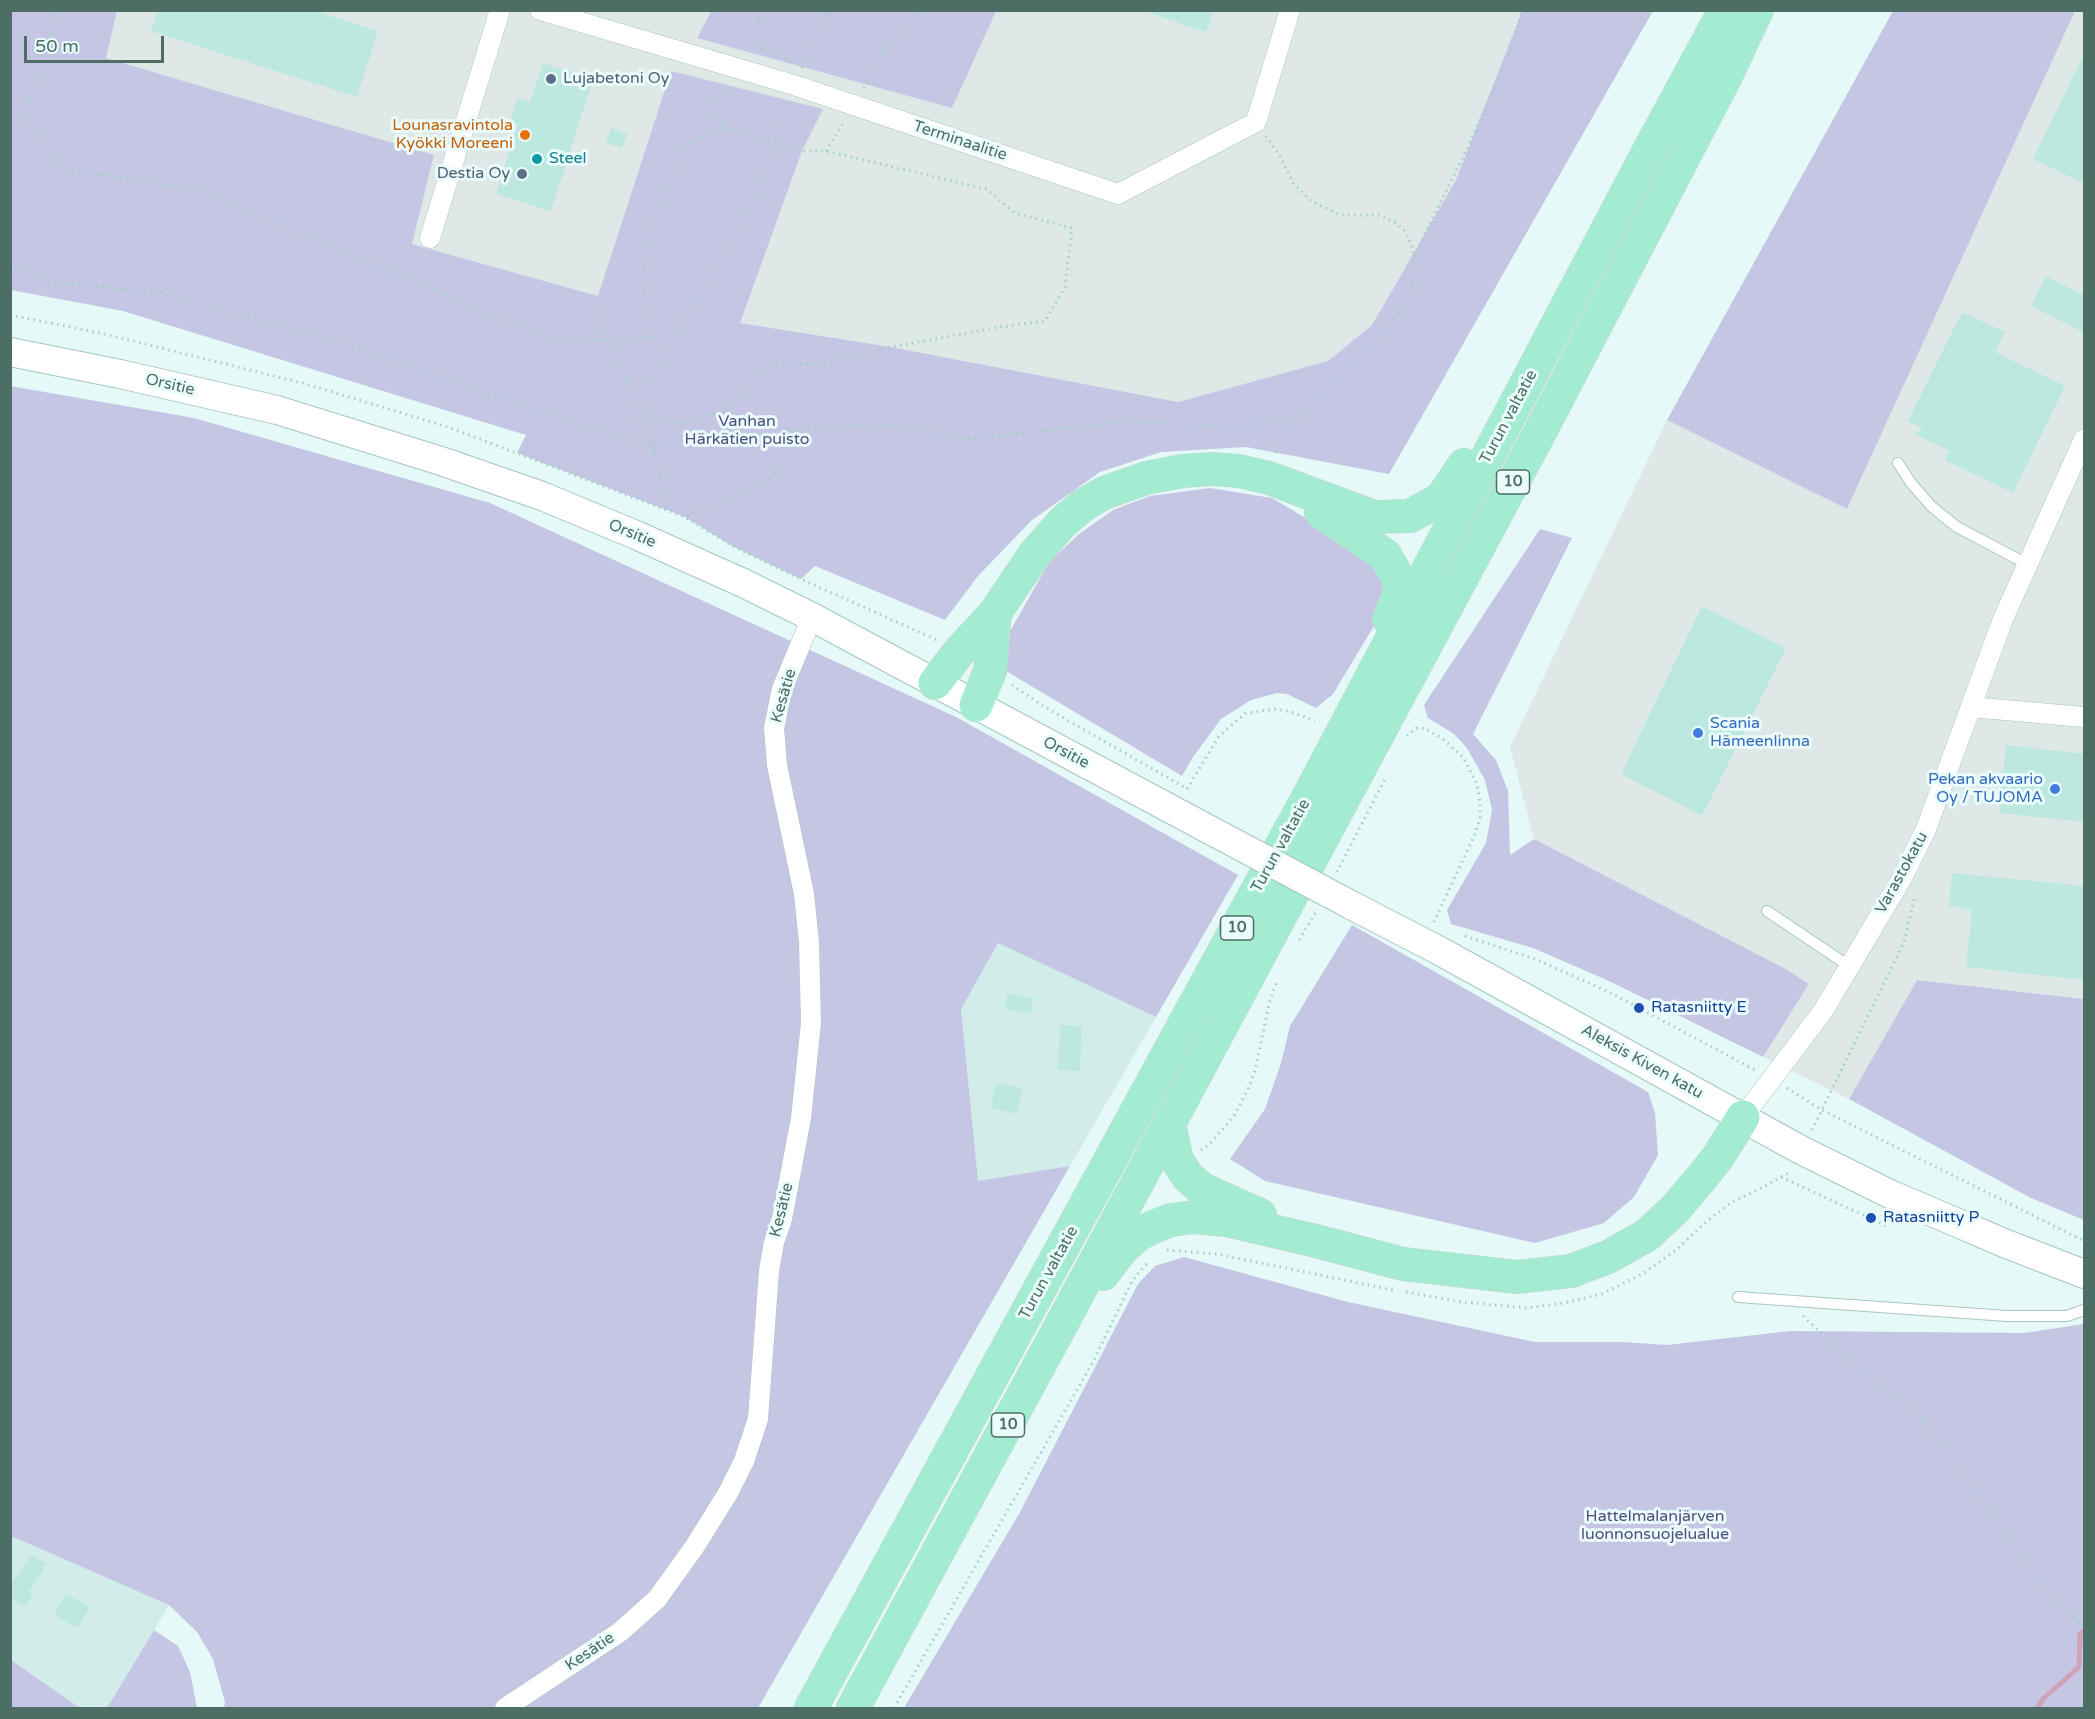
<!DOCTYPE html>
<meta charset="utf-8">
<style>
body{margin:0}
#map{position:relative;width:2095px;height:1719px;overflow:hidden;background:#e4f9f8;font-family:"Varela Round",sans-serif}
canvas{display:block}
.frame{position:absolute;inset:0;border:12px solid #4d6e65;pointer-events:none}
.scale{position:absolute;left:24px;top:36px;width:140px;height:27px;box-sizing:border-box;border:3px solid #4d6e65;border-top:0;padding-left:8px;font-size:18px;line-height:21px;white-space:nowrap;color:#4d6e65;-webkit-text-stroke:4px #eafcfc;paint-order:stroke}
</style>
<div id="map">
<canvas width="2095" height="1719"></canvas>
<div class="frame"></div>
<div class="scale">50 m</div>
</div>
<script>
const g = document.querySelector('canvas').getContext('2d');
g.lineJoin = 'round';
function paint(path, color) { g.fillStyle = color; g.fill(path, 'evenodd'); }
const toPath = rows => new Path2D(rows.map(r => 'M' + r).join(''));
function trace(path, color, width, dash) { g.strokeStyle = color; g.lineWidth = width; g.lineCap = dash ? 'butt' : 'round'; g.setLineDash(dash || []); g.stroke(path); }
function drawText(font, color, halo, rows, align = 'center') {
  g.font = font + ' "Varela Round",sans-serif'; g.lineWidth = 6; g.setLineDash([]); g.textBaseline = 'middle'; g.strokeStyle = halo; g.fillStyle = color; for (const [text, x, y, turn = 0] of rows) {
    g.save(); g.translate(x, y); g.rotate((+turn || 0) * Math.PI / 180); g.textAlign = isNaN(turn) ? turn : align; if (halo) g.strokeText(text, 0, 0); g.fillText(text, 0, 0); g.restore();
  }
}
const residential = toPath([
 [998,943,1156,1017,1070,1166,978,1182,961,1009],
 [11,1536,169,1605,107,1708,80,1708,11,1660]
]);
const industrial = toPath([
 [117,10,1522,11,1456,180,1372,325,1328,361,1178,402,891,347,740,323,598,296,412,244,434,155,106,58],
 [2075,11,2084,11,2084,999,1917,980,1849,1099,1763,1057,1809,984,1786,969,1534,839,1510,747,1667,420,1847,509]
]);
const green = toPath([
 [712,10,996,10,996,11,952,108,697,38],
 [10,11,117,11,106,58,434,155,412,244,598,296,671,71,823,109,802,151,740,323,891,347,1178,402,1328,361,1372,325,1456,180,1522,11,1653,11,1389,474,1246,447,1161,452,1100,472,1032,520,978,576,945,620,815,566,801,579,734,547,685,517,517,453,526,435,123,311,11,290],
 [1893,11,2075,11,1847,509,1667,420],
 [10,386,194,418,490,503,956,717,1238,875,1156,1017,998,943,961,1009,978,1181,1070,1166,758,1708,224,1708,225,1702,213,1659,197,1632,169,1605,11,1536],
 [1210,488,1272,498,1373,558,1384,584,1385,598,1374,626,1333,694,1316,708,1287,694,1277,693,1251,700,1221,719,1193,757,1182,776,1001,668,999,651,1049,562,1079,534,1113,510,1150,496],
 [1540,529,1572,538,1473,734,1496,760,1508,791,1510,855,1534,839,1786,969,1809,984,1763,1057,1609,981,1533,948,1451,924,1447,910,1486,843,1492,810,1485,780,1467,748,1454,734,1428,718,1424,705],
 [1352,925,1648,1092,1655,1113,1658,1155,1634,1197,1604,1223,1535,1243,1265,1181,1230,1159,1265,1109,1281,1063,1290,1026],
 [1917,980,2084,999,2084,1220,2031,1198,1849,1099],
 [1184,1257,1348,1302,1535,1342,1623,1342,1667,1345,1790,1331,2024,1333,2084,1324,2084,1708,904,1708,1019,1514,1138,1284,1155,1266],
 [154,1630,178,1646,190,1672,197,1708,107,1708],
 [11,1660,80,1708,11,1708]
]);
const stream = toPath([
 [2037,1708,2044,1698,2079,1667,2080,1634,2084,1631]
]);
const building = toPath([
 [158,10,321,10,321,13,378,31,357,97,151,31],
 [1150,10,1213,10,1206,32,1150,13],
 [2085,52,2085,184,2033,159],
 [543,63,593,79,551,211,496,194,518,124,510,122,517,98,530,102],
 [611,128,627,134,622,148,606,143],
 [2046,276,2085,296,2085,333,2031,306],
 [1962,312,2005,332,1995,352,2065,386,2013,493,1945,460,1949,451,1914,434,1924,429,1908,421],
 [1702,606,1786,648,1702,816,1621,774],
 [2006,745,2085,754,2085,822,1999,813],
 [1952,873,2085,886,2085,980,1966,967,1972,910,1949,906],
 [1007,994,1033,998,1031,1013,1005,1009],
 [1060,1025,1082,1026,1080,1071,1058,1070],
 [996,1083,1022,1088,1017,1114,991,1108],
 [32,1555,45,1563,42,1568,44,1569,29,1592,33,1594,25,1606,10,1597,10,1584],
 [66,1594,90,1607,78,1628,54,1615]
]);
const path = toPath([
 [57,10,25,117,64,170,196,188,555,342,650,338,643,284,646,244,685,145,728,128],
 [759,10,757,47,794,63],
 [802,68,830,10],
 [864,88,883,51,922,10],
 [1266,136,1280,156,1293,183,1311,201,1340,215,1379,215,1396,223,1405,231,1413,249,1414,275,1409,299,1378,339,1290,425,1274,454],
 [826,151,844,122],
 [1414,256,1468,147,1514,43,1522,10],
 [10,265,48,282,158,292,359,348,507,400,654,447,708,440,755,422,784,432,784,461,770,478,685,517],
 [593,306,622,367,641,430,654,447,667,511],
 [10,315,105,334,306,384,448,427,685,517,734,547,801,579,937,640],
 [645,413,666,425,721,413,738,397,762,369,779,363,821,364,891,347,1000,327,1045,321,1065,287,1072,228,1015,213,986,189,826,151,802,151,774,145,728,128,711,113,714,99,733,87],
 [641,430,650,388,678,333,760,189,788,102],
 [784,432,853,425,910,427,972,439,1061,429,1120,421,1200,425,1258,424,1300,416],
 [1012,685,1043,706,1184,787],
 [1407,736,1416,728,1426,729,1443,739,1463,757,1477,784,1480,802,1480,818,1475,834,1434,922],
 [1187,789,1219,736,1246,713,1276,709,1292,712,1315,721],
 [1337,872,1385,779],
 [1465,936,1535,959,1611,993,1755,1070],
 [1299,940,1316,912],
 [1787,1088,1822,1110,2084,1241],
 [1812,1130,1904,942,1915,896],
 [1201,1150,1209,1145,1234,1116,1249,1087,1255,1071,1269,1004,1276,983],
 [1781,1177,1889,1227],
 [1167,1250,1217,1254,1393,1290],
 [1406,1292,1462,1302,1526,1308,1564,1303,1602,1294,1644,1273,1676,1250,1707,1221,1732,1202,1758,1190,1788,1173,1789,1170],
 [1803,1316,1872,1380,1900,1399,1929,1427,1949,1457,2009,1535,2039,1582,2084,1627],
 [894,1708,1093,1362,1132,1281,1148,1262]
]);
const lane = toPath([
 [1898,463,1911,483,1932,507,1957,527,2027,564],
 [1767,911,1849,966],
 [1738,1297,2007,1316,2067,1316,2084,1310]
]);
const street = toPath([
 [540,10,794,85,1118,194,1256,122,1290,10],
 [430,238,500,10],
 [1971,707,2084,717],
 [1743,1117,1823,1011,1902,878,1926,829,2003,619,2084,439],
 [505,1708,620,1632,657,1599,695,1546,728,1493,744,1461,758,1419,769,1271,774,1242,782,1219,801,1118,811,1023,809,942,804,894,777,765,774,728,782,689,812,617]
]);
const secondary = toPath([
 [10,352,120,374,277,410,441,461,542,496,636,535,741,582,812,617,1210,830],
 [1351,905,1438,950,1801,1150,1892,1195,1946,1218,2004,1243,2084,1274]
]);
const highway = toPath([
 [1321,512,1385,555,1398,578,1400,592,1389,619],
 [935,683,959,652,995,613,1034,555,1062,523,1083,505,1104,493,1146,478,1183,471,1212,469,1239,471,1269,478,1374,517,1410,516,1441,499,1464,465],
 [976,705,990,671,995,613],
 [1169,1124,1177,1160,1188,1177,1202,1189,1260,1215],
 [1103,1274,1122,1249,1139,1234,1153,1227,1171,1220,1194,1217,1226,1220,1316,1241,1403,1264,1517,1277,1571,1271,1608,1257,1647,1235,1675,1209,1702,1177,1718,1157,1743,1117],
 [811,1708,1311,792,1653,143,1725,10],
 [853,1708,1052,1342,1539,434,1725,78,1757,10]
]);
const secondaryBridge = toPath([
 [1210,830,1351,905]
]);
const markers = [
 [551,79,6,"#5c6f8a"],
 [525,135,6,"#e8710a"],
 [537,159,6,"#0f9aa8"],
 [522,174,6,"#5c6f8a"],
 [1698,733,6,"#3f7fe0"],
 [2055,789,6,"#3f7fe0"],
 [1639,1008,6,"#1a4fb4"],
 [1871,1218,6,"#1a4fb4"]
];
const shields = [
 [1513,482,33],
 [1237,928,33],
 [1008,1425,33]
];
const shieldNames = [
 ["10",1513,482],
 ["10",1237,928],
 ["10",1008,1425]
];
const serviceNames = [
 ["Lujabetoni Oy",563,79],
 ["Destia Oy",510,174,"right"]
];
const foodNames = [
 ["Lounasravintola",513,126],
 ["Kyökki Moreeni",513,144]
];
const streetNames = [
 ["Terminaalitie",960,141,18],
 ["Orsitie",170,385,13],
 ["Turun valtatie",1509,417,-62],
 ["Orsitie",632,534,23],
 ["Kesätie",784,696,-74],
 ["Orsitie",1066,753,28],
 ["Turun valtatie",1281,846,-61],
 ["Varastokatu",1902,873,-61],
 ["Aleksis Kiven katu",1642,1062,29],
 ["Kesätie",782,1210,-76],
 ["Turun valtatie",1049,1273,-61],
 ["Kesätie",590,1652,-34]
];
const cultureNames = [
 ["Steel",549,159]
];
const parkNames = [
 ["Vanhan",747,422],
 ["Härkätien puisto",747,440],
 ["Hattelmalanjärven",1655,1517],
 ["luonnonsuojelualue",1655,1535]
];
const shopNames = [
 ["Scania",1710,724],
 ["Hämeenlinna",1710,742],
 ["Pekan akvaario",2043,780,"right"],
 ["Oy / TUJOMA",2043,798,"right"]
];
const transitNames = [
 ["Ratasniitty E",1651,1008],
 ["Ratasniitty P",1883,1218]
];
paint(residential, '#d2ecea');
paint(industrial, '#dee9e7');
paint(green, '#c5c6e4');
trace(stream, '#d0a3b8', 5);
paint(building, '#bde8df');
trace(lane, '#aac6c0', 12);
trace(street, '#aac6c0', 21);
trace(secondary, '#a6c6c0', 30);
trace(highway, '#cdd6d4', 34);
trace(path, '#a3cfc4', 3, [1.5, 4.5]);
trace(lane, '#fff', 10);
trace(street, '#fff', 20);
trace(secondary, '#fff', 28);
trace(highway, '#a3ebd1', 33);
trace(secondaryBridge, '#a6c6c0', 30, []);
trace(secondaryBridge, '#fff', 28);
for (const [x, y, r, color] of markers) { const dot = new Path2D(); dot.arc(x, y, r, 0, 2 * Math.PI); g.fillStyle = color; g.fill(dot); trace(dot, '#eafcfc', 2); }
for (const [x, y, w] of shields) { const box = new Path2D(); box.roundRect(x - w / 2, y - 12, w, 24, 4.5); g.fillStyle = '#eafcfc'; g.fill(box); trace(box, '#4d6e65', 1.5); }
drawText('bold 15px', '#4d6e65', null, shieldNames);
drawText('16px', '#4e5e75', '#eafcfc', serviceNames, 'left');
drawText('16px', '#c56008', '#eafcfc', foodNames, 'right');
drawText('16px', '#4d6e65', '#eafcfc', streetNames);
drawText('16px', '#0d838f', '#eafcfc', cultureNames, 'left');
drawText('16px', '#514d7d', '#eafcfc', parkNames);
drawText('16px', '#366cbe', '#eafcfc', shopNames, 'left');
drawText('16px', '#164399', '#eafcfc', transitNames, 'left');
</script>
